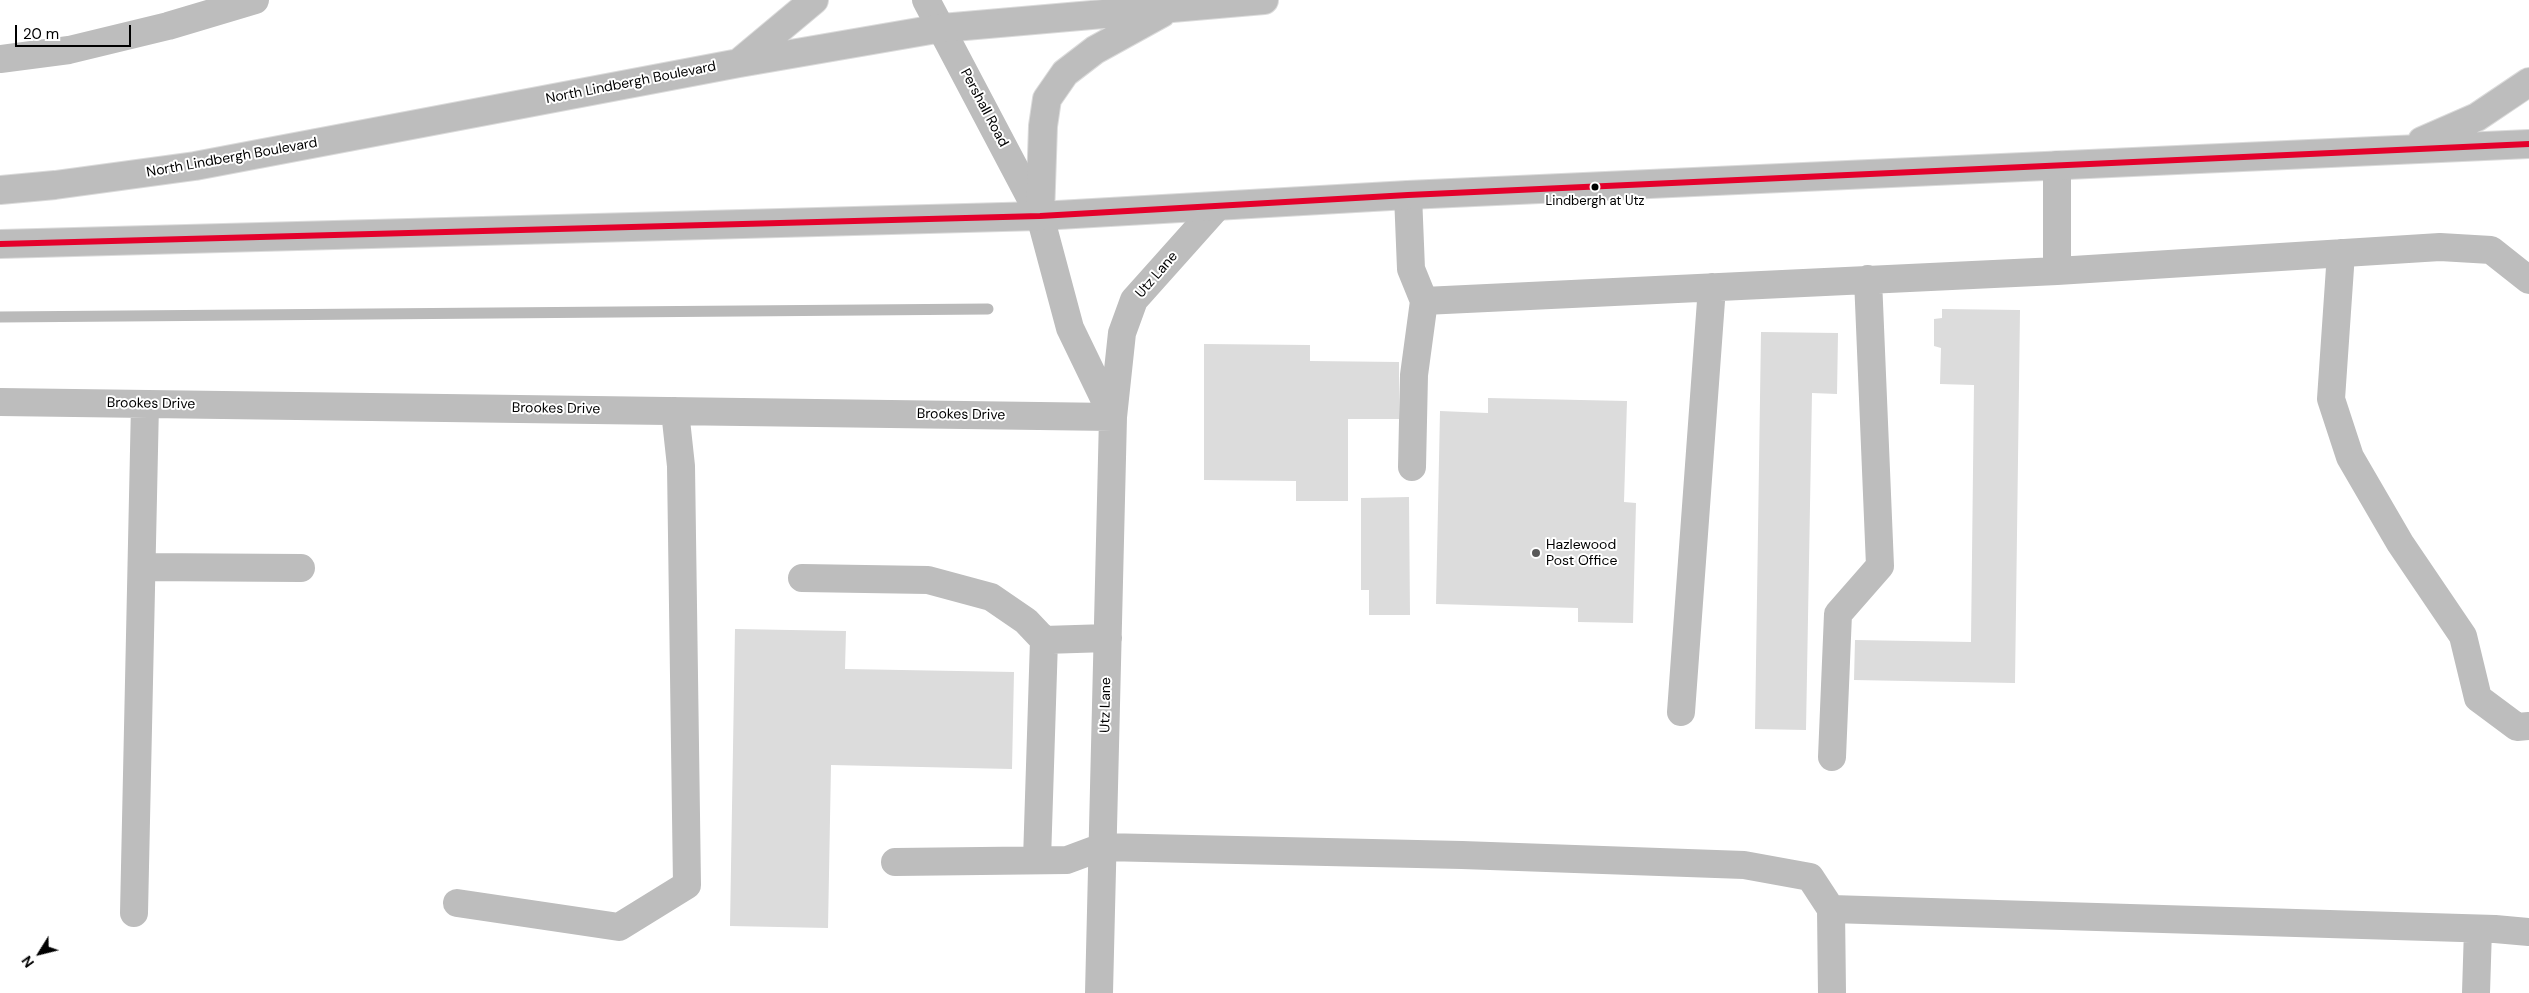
<!DOCTYPE html>
<style>
body{margin:0}
#map{position:relative;width:2529px;height:993px;overflow:hidden;background:#fff;font-family:"DM Sans",sans-serif}
canvas{display:block}
.north{position:absolute;left:15px;top:928px;width:50px;height:50px;-webkit-text-stroke:4px #fff;paint-order:stroke;rotate:234deg;font-size:14px;font-weight:700;line-height:20px;text-align:center;color:#000}
.north::after{content:'';display:block;margin:auto;width:18px;height:22px;background:#000;clip-path:polygon(50% 0,100% 100%,50% 72%,0 100%)}
.scale{position:absolute;left:15px;top:25px;width:116px;height:22px;box-sizing:border-box;border:2px solid #000;border-top:0;padding-left:6px;font-size:15px;line-height:18px;white-space:nowrap;color:#000;-webkit-text-stroke:4px #fff;paint-order:stroke}
</style>
<div id="map">
<canvas width="2529" height="993"></canvas>
<div class="north">N</div>
<div class="scale">20 m</div>
</div>
<script>
const g = document.querySelector('canvas').getContext('2d');
g.lineJoin = 'round';
const toPath = rows => new Path2D(rows.map(r => 'M' + r).join(''));
function trace(path, color, width, dash) { g.strokeStyle = color; g.lineWidth = width; g.lineCap = dash ? 'butt' : 'round'; g.setLineDash(dash || []); g.stroke(path); }
function paint(path, color) { g.fillStyle = color; g.fill(path, 'evenodd'); }
function drawText(font, color, halo, rows, align = 'center') {
  g.font = font + ' "DM Sans",sans-serif'; g.lineWidth = 4; g.setLineDash([]); g.textBaseline = 'middle'; g.strokeStyle = halo; g.fillStyle = color; for (const [text, x, y, turn = 0] of rows) {
    g.save(); g.translate(x, y); g.rotate((+turn || 0) * Math.PI / 180); g.textAlign = isNaN(turn) ? turn : align; if (halo) g.strokeText(text, 0, 0); g.fillText(text, 0, 0); g.restore();
  }
}
const stream = toPath([
 [0,317,988,309]
]);
const building = toPath([
 [1942,309,2020,310,2015,683,1854,680,1855,640,1971,642,1974,385,1940,384,1941,348,1934,346,1934,319,1942,318],
 [1761,332,1838,333,1837,394,1812,393,1806,730,1755,729],
 [1204,344,1310,345,1310,361,1399,362,1399,419,1348,419,1348,501,1296,501,1296,481,1204,480],
 [1488,398,1627,401,1624,502,1636,503,1633,623,1578,622,1578,608,1436,604,1440,411,1488,413],
 [1409,497,1410,615,1369,615,1369,590,1361,590,1361,498],
 [735,629,846,631,845,669,1014,672,1012,769,831,765,828,928,730,926]
]);
const minor = toPath([
 [926,0,1040,216,1070,328,1113,417],
 [0,59,69,50,168,26,255,0],
 [2057,165,2057,271],
 [1408,195,1411,269,1424,301,2057,271,2440,247,2491,250,2529,280],
 [2341,253,2331,399,2350,457,2400,543,2463,636,2478,698,2517,727,2529,726],
 [0,402,1113,417],
 [1412,467,1414,375,1424,301],
 [142,567,301,568],
 [802,578,928,580,991,597,1026,621,1044,640,1108,638],
 [1681,712,1712,287],
 [1832,757,1838,614,1880,566,1868,279],
 [1037,860,1044,640],
 [895,862,1067,860,1102,847,1462,855,1744,865,1810,877,1831,909],
 [457,903,619,927,687,885,681,466,675,411],
 [134,913,145,404],
 [1099,993,1113,417,1122,333,1134,300,1218,206],
 [1832,993,1831,909,2495,929,2529,932],
 [2476,993,2478,929]
]);
const highway = toPath([
 [741,61,814,0],
 [2422,141,2477,117,2529,82],
 [0,190,55,185,195,166,739,63,942,28,1264,0],
 [1040,216,1043,126,1047,99,1065,73,1095,50,1162,13],
 [0,244,1040,216,1408,195,2529,144]
]);
const bus1 = toPath([
 [0,244,1040,216,1408,195,2529,144]
]);
const markers = [
 [1595,187,4.5,"#000"],
 [1536,553,5,"#595959"]
];
const busNames = [
 ["Lindbergh at Utz",1595,202]
];
const streetNames = [
 ["North Lindbergh Boulevard",631,83,-11],
 ["Pershall Road",984,108,62],
 ["North Lindbergh Boulevard",232,158,-10],
 ["Utz Lane",1157,275,-49],
 ["Brookes Drive",151,404,1],
 ["Brookes Drive",556,409,1],
 ["Brookes Drive",961,415,1],
 ["Utz Lane",1106,705,-89]
];
const poiNames = [
 ["Hazlewood",1546,545],
 ["Post Office",1546,561]
];
trace(stream, '#bababa', 11);
paint(building, '#dcdcdc');
trace(highway, '#dbdbdb', 30);
trace(minor, '#bdbdbd', 28);
trace(highway, '#bdbdbd', 28);
trace(bus1, '#e4002b', 6);
for (const [x, y, r, color] of markers) { const dot = new Path2D(); dot.arc(x, y, r, 0, 2 * Math.PI); g.fillStyle = color; g.fill(dot); trace(dot, '#fff', 2); }
drawText('13px', '#000', '#fff', busNames);
drawText('14px', '#000', '#fff', streetNames);
drawText('14px', '#000', '#fff', poiNames, 'left');
</script>
